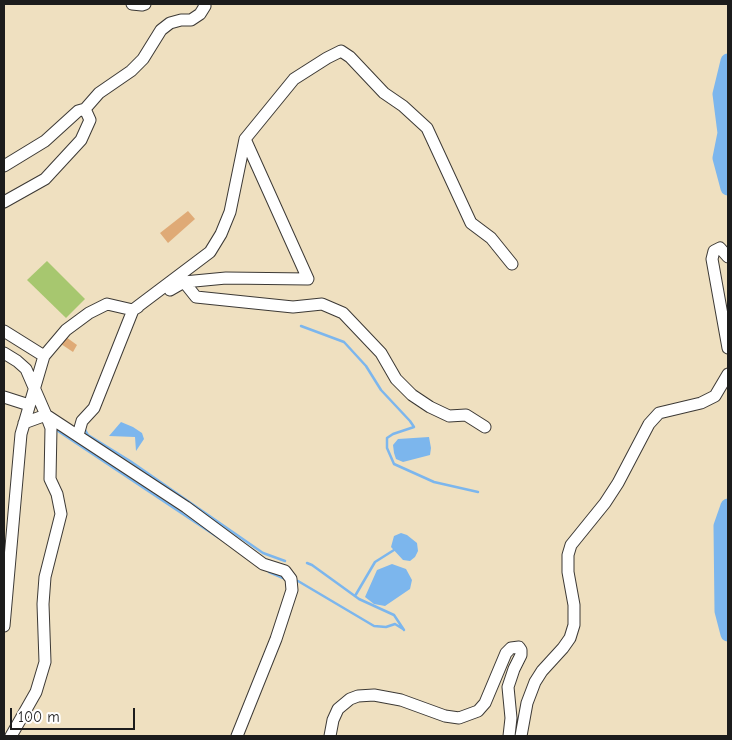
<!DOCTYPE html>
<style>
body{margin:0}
#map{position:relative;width:732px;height:740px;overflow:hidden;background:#efe0c0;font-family:"Comic Neue",sans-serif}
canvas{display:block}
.frame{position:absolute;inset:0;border:5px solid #1c1c1c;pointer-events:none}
.scale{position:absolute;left:10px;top:708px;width:125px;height:22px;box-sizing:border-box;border:2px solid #1c1c1c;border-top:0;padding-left:6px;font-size:15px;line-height:18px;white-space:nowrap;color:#1c1c1c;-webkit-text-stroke:4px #fff;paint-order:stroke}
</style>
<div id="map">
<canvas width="732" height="740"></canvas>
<div class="frame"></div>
<div class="scale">100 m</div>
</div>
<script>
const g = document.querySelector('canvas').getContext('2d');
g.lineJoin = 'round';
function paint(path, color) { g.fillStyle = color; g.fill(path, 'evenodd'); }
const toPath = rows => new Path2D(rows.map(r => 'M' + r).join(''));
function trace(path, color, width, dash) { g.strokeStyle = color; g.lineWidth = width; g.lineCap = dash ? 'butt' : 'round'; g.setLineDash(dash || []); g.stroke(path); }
const green = toPath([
 [47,261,85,299,66,318,27,280]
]);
const water = toPath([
 [121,422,133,427,142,433,144,439,136,451,135,437,109,436],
 [429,437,431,448,430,455,403,462,396,459,394,453,393,445,398,439],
 [401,533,407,535,417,543,418,551,415,557,410,561,403,560,391,547,394,536],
 [392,564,406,569,412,580,410,589,385,606,374,604,365,597,377,570]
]);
const stream = toPath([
 [301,326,344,342,366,366,381,390,410,421,414,427,393,434,387,438,387,448,394,464,434,482,478,492],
 [84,428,88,435,130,461,263,553,285,561],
 [55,429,219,538],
 [307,563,312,565,359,599,394,615,404,630],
 [269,572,283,578],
 [298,581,374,626,386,627,395,624,403,629],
 [355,596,375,562,394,550]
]);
const river = toPath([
 [728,61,720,94,725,133,720,158,728,188],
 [728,506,721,526,722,611,728,634]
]);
const building = toPath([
 [188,211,195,219,168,243,160,233],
 [66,337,77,345,73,352,61,344]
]);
const minor = toPath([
 [132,4,142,5,145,4],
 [85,109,99,93,131,71,143,59,161,30,170,23,181,20,191,20,200,14,205,6,204,4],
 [4,166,45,141,78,111,85,109,90,120,81,140,45,179,4,202],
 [728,257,720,248,714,251,712,259,728,348],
 [184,282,196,297,293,307,322,304,343,313,381,353,396,379,412,395,430,407,449,416,466,415,485,427],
 [170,290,184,282,226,278,308,279,245,139],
 [4,331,44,356],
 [4,353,17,361,26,369,46,415,186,507,263,564,285,571,291,579,292,590,276,639,237,736],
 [4,397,29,405],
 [78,435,82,421,94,408,133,310,138,307],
 [4,626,21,434,44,356,66,330,89,313,107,304,133,310,210,252,221,234,230,212,245,139,294,79,327,58,341,51,350,57,384,93,403,106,427,128,471,223,491,238,512,264],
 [11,736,36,692,45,662,43,604,45,577,61,514,57,494,50,479,51,428,46,415,24,423],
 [330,736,333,720,338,709,350,699,358,696,374,695,401,700,445,716,459,718,478,711,485,703,506,653,511,648,519,647,521,650,521,655,514,669,508,687,511,718,509,736],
 [521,736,527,703,535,682,542,671,563,648,570,638,574,625,574,605,568,572,568,555,571,545,605,503,618,483,649,424,659,413,701,403,715,396,728,374]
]);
paint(green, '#a7c76f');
paint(water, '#7cb6ed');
trace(stream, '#7cb6ed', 2.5);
trace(river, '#7cb6ed', 15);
paint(building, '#dfaa76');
trace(minor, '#3c3935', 13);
trace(minor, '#fff', 11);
</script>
